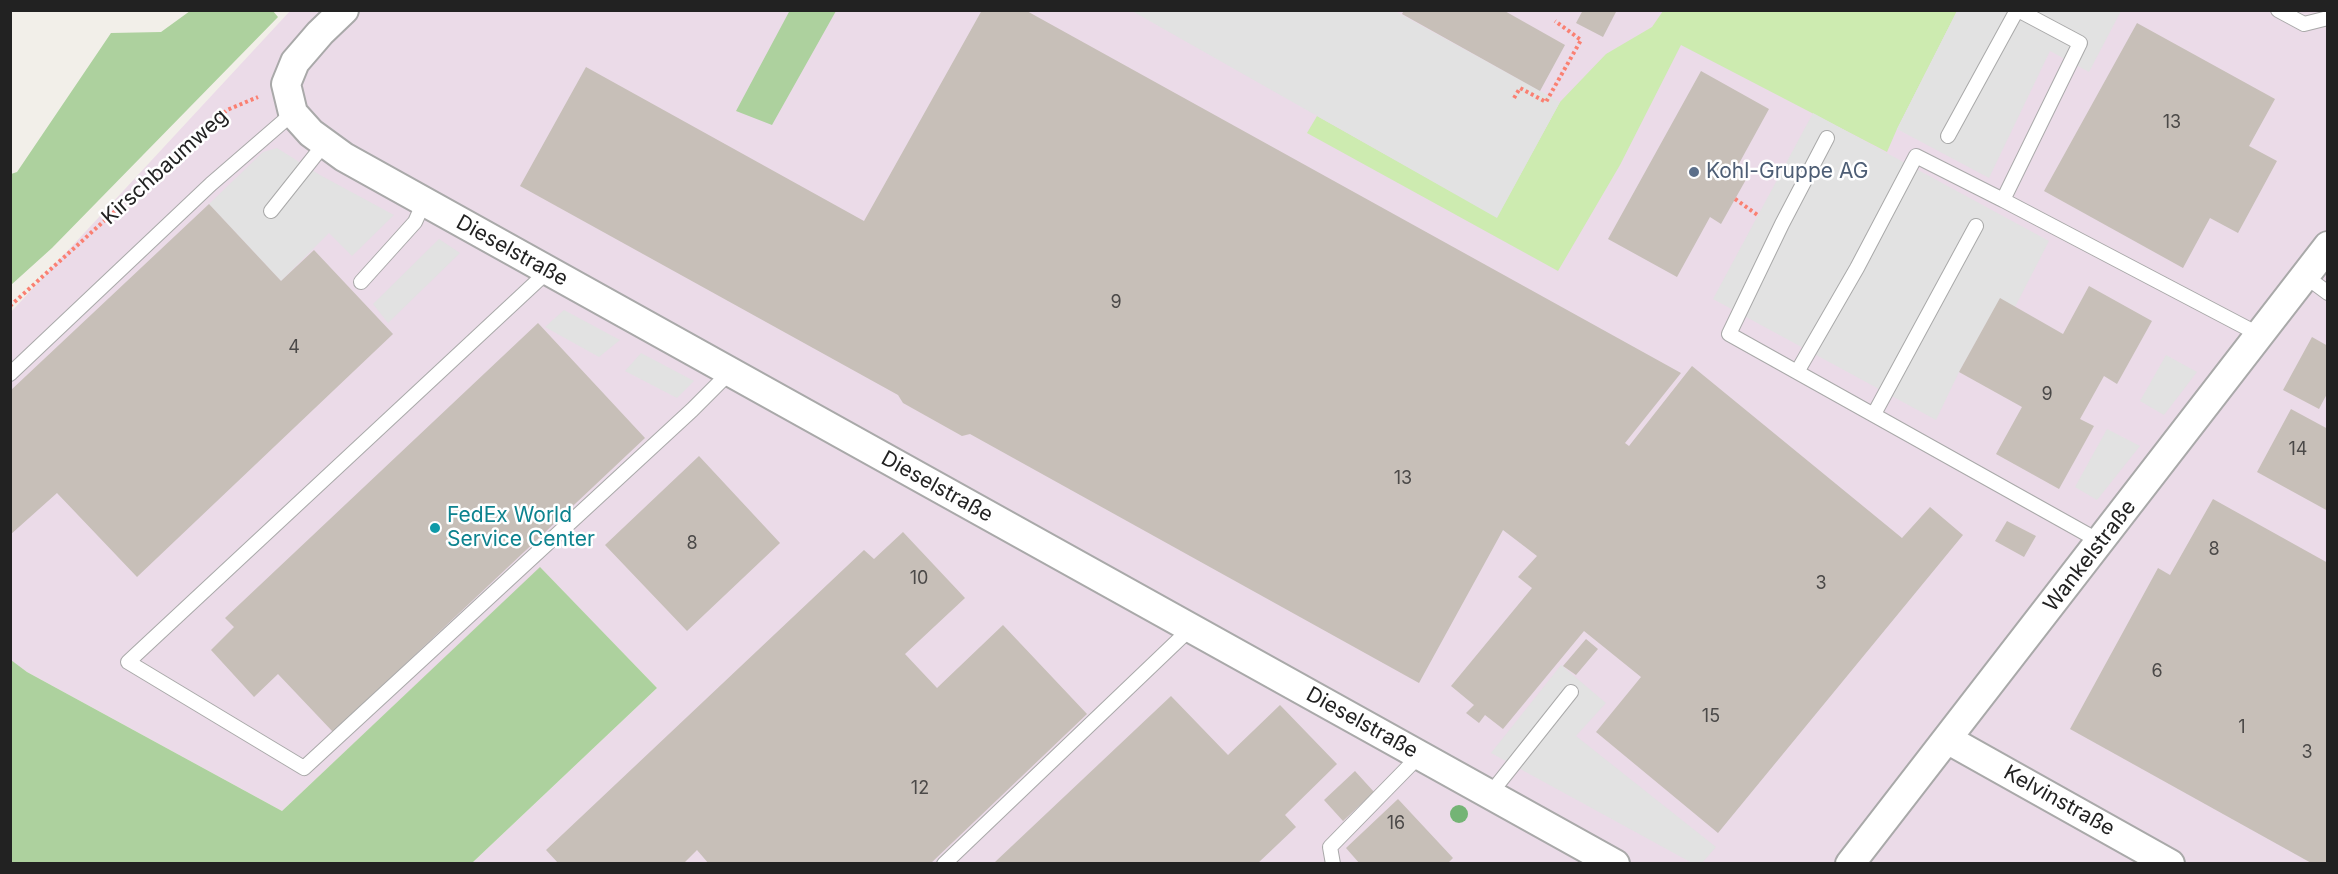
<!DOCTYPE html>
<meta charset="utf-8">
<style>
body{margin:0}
#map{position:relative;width:2338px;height:874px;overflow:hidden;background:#f2efe9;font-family:Inter,sans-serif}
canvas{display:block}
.frame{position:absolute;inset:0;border:12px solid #222;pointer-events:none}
</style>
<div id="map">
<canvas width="2338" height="874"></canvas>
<div class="frame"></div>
</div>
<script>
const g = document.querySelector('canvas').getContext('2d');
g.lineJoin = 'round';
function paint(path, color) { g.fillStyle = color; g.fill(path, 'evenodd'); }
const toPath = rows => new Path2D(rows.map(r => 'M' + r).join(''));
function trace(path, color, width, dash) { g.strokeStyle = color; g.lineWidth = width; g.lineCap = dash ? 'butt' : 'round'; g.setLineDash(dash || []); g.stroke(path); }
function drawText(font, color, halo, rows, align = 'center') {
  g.font = font + ' Inter,sans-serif'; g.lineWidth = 5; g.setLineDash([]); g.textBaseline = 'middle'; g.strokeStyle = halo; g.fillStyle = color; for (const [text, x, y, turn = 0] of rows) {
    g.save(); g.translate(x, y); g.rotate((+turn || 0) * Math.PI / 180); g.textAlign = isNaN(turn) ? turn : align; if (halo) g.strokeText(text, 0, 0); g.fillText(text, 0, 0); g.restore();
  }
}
const industrial = toPath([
 [290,11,2327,11,2327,863,472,863,657,688,540,568,282,811,27,672,10,660,10,313]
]);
const grass = toPath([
 [1663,11,1957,11,1897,129,1887,152,1681,45,1620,165,1558,271,1307,133,1317,116,1497,217,1560,102,1606,54,1652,27]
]);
const forest = toPath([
 [790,10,836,11,772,125,736,111],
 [190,11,273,11,278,17,52,248,11,285,11,174,17,172,111,33,161,32],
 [540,567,657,688,472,863,11,863,11,660,27,672,282,811]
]);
const parking = toPath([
 [1132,11,1395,11,1560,102,1497,218],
 [1957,11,2121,11,2089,72,2050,51,1989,178,1897,129],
 [1813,113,2049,241,2015,307,2000,299,1959,372,1936,420,1713,299],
 [277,148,320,175,394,215,352,256,329,233,281,281,209,204,263,152],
 [439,239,460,253,388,323,373,304],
 [564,310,620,340,599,357,545,327],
 [641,353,694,381,677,398,625,371],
 [2166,355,2197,372,2164,415,2140,401],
 [2107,429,2140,446,2097,500,2075,487],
 [1561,665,1606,703,1576,736,1716,847,1702,863,1692,863,1491,753]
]);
const building = toPath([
 [982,10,1025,10,1681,373,1625,443,1629,446,1692,366,1902,538,1930,507,1963,535,1718,833,1596,732,1641,677,1584,631,1503,729,1485,715,1479,723,1466,713,1474,705,1451,686,1532,588,1518,577,1537,556,1503,530,1419,683,970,434,962,436,903,403,898,395,520,186,586,67,864,221],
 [1404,10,1503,10,1565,45,1540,91,1402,14],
 [1583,10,1617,10,1603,37,1576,23],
 [2137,23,2275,99,2249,146,2277,161,2238,233,2210,218,2183,268,2044,191],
 [1701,71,1769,109,1736,169,1748,176,1721,224,1710,217,1677,277,1608,239],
 [209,204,281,281,314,250,393,334,137,577,57,493,10,535,10,391],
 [2089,286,2152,321,2117,384,2104,376,2080,419,2094,426,2059,489,1996,454,2022,407,1959,372,2000,298,2063,334],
 [538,323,645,438,333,732,278,674,254,697,211,650,234,627,225,618],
 [2312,337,2328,346,2328,392,2319,409,2283,390],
 [2291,409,2328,429,2328,511,2257,472],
 [699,456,780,543,687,631,605,545],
 [2213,499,2328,563,2328,864,2313,864,2070,729,2158,568,2170,575],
 [2007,521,2036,536,2024,557,1995,541],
 [903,532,965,598,905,654,937,688,1003,625,1087,714,930,864,709,864,697,850,683,864,559,864,546,850,864,550,874,559],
 [1586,639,1598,649,1576,675,1563,666],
 [1171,696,1228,755,1280,705,1337,764,1285,815,1296,827,1257,864,997,864,995,862],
 [1355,771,1374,792,1343,821,1324,800],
 [1398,799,1453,858,1447,864,1360,864,1346,848]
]);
const path = toPath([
 [1514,98,1520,88,1546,102,1581,40,1555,21],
 [1735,199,1759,216],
 [10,306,227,110,258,97]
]);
const lane = toPath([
 [2018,10,2080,43,2003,200,2260,335],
 [2278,10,2304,24,2328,18],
 [1948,136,2017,10],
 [1827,138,1782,224,1729,334,2101,542],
 [271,211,325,143],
 [548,271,128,662,304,768,692,410,730,372],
 [2305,276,2328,293],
 [361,282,415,222,424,202],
 [1797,372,1857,268,1916,156,2003,200],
 [10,374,211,184,293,113],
 [1874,414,1976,226],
 [1490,794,1571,692],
 [944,864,1191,628],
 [1333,864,1330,847,1420,755]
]);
const street = toPath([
 [344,10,320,33,295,62,286,84,293,113,311,133,344,157,1615,864],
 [1947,739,2170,864],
 [1850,864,2328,246]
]);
const trees = [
 [1459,814]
];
const markers = [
 [1694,172,6,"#5c6f8a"],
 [435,528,6,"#0f9aa8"]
];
const numberNames = [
 ["13",2172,123],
 ["9",1116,303],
 ["4",294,348],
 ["9",2047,395],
 ["14",2298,450],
 ["13",1403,479],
 ["8",692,544],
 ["8",2214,550],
 ["10",919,579],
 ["3",1821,584],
 ["6",2157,672],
 ["15",1711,717],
 ["1",2242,728],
 ["3",2307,753],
 ["12",920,789],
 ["16",1396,824]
];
const streetNames = [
 ["Kirschbaumweg",165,167,-42],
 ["Dieselstraße",512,251,29],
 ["Dieselstraße",937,487,29],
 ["Wankelstraße",2090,556,-52],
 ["Dieselstraße",1362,723,29],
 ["Kelvinstraße",2059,801,29]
];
const serviceNames = [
 ["Kohl-Gruppe AG",1706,172]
];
const cultureNames = [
 ["FedEx World",447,516],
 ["Service Center",447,540]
];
paint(industrial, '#ebdbe8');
paint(grass, '#cdebb0');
paint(forest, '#add19e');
paint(parking, '#e2e2e2');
paint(building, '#c7bfb8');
trace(lane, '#a9a9a9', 16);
trace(street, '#a9a9a9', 32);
trace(path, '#fa8072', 4, [3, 3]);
trace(lane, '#fff', 14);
trace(street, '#fff', 28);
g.fillStyle = '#74b475';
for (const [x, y] of trees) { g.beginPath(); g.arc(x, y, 9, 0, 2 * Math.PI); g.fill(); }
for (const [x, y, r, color] of markers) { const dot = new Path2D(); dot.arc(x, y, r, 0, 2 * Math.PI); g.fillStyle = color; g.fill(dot); trace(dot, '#fff', 2); }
drawText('18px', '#4b4948', null, numberNames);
drawText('21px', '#222', '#fff', streetNames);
drawText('21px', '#4e5e75', '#fff', serviceNames, 'left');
drawText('21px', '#0d838f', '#fff', cultureNames, 'left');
</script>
